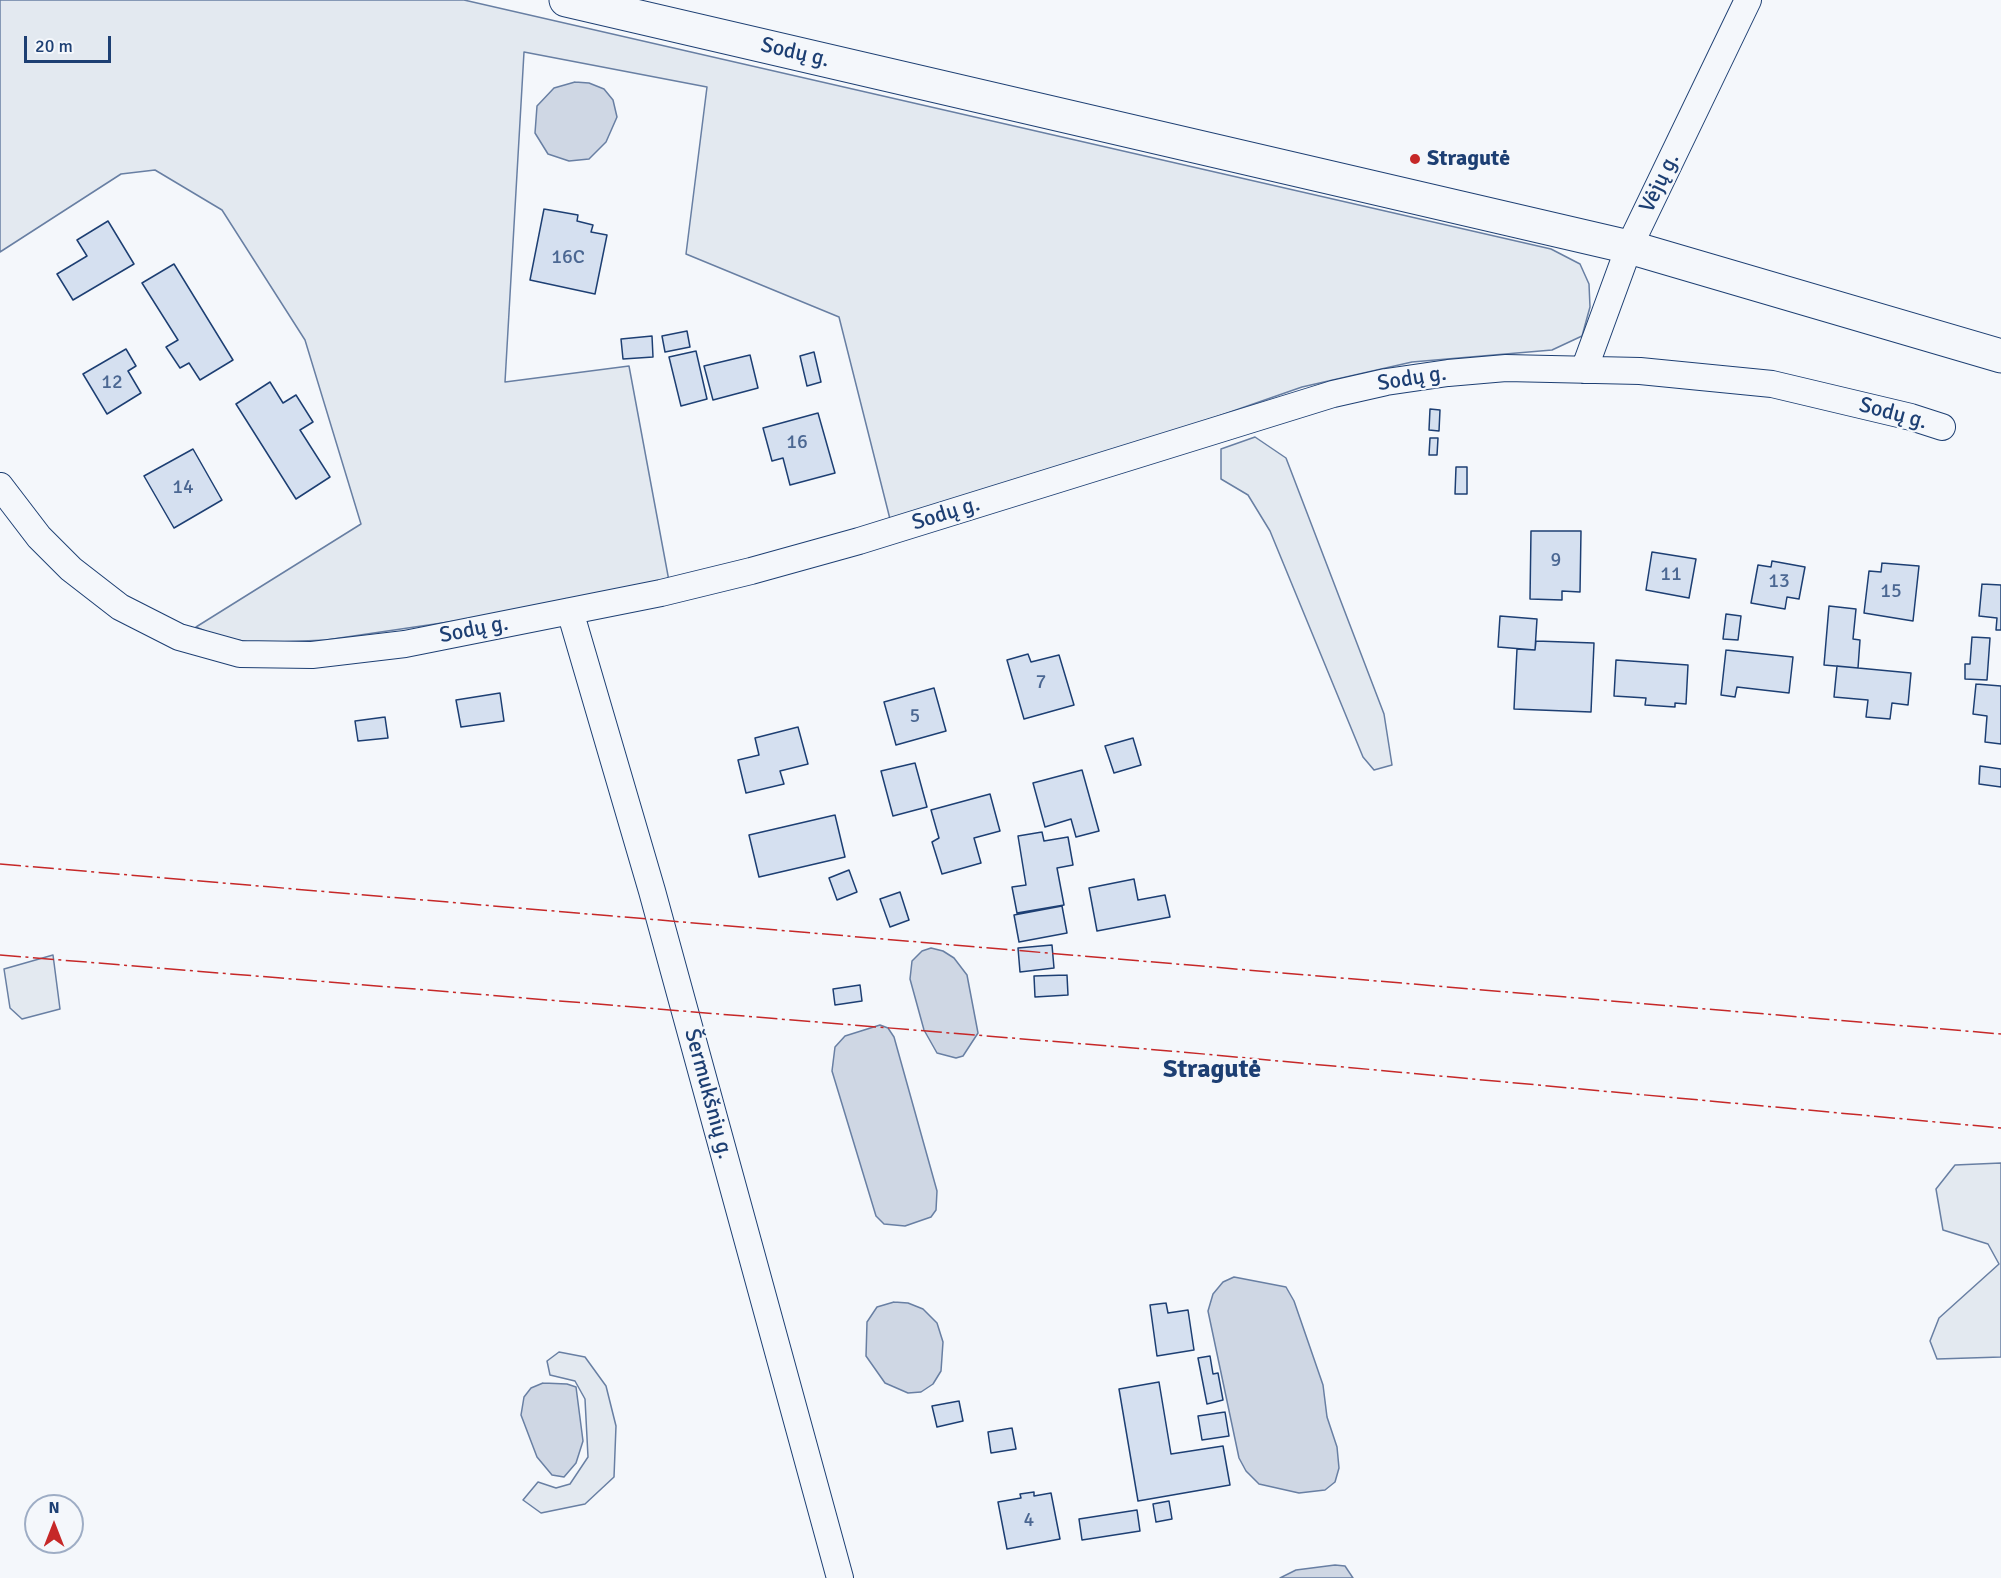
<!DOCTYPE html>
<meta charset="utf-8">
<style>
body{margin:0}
#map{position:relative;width:2001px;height:1578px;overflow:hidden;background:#f4f7fb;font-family:Signika,sans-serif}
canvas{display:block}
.north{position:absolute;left:24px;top:1494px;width:60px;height:60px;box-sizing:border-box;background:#f4f7fb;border:2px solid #9eadc5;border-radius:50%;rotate:0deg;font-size:16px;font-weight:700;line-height:24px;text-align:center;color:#1d3f73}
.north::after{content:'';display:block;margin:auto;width:21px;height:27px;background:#c62828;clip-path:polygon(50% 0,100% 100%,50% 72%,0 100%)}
.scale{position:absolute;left:24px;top:36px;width:87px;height:27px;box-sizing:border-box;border:3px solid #1d3f73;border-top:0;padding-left:8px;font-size:18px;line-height:21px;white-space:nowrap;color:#1d3f73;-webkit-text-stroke:4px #f4f7fb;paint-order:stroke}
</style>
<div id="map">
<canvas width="2001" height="1578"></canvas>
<div class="north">N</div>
<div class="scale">20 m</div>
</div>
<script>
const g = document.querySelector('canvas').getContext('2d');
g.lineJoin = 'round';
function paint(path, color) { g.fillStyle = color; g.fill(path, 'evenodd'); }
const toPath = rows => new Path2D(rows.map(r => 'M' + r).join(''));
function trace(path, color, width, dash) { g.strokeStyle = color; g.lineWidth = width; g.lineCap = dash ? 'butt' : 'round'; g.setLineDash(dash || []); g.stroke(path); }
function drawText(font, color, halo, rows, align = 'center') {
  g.font = font + ' Signika,sans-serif'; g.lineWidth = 4.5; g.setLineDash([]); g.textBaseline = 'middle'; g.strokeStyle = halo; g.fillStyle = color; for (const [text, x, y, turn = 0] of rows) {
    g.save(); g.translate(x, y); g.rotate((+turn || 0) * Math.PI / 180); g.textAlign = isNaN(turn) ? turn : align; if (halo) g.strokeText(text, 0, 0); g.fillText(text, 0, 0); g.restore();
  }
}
const green = toPath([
 [0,0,464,0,1551,249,1580,264,1589,284,1590,307,1582,336,1552,350,1412,362,1302,387,1104,456,891,523,839,317,686,254,707,87,524,52,505,382,629,366,669,581,476,618,326,640,255,643,219,637,196,627,361,524,305,340,222,210,155,170,121,174,0,252,0,0],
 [1255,437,1286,458,1384,714,1392,765,1374,770,1363,757,1270,531,1248,495,1221,479,1221,449,1255,437],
 [53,955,60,1009,22,1019,10,1008,4,969,53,955],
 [2001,1163,2001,1357,1937,1359,1930,1341,1939,1318,1999,1264,1988,1244,1943,1230,1936,1189,1955,1165,2001,1163],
 [559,1352,585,1357,606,1386,616,1426,614,1477,585,1504,541,1513,523,1500,538,1482,556,1488,570,1484,588,1457,585,1399,575,1381,550,1375,547,1361,559,1352]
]);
const water = toPath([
 [575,82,589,83,604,89,613,100,617,117,606,142,589,159,569,161,548,154,535,133,537,106,554,88,575,82],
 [931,948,943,951,954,958,967,975,978,1033,963,1056,956,1058,937,1053,924,1030,910,979,912,961,922,951,931,948],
 [880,1025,888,1028,894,1037,937,1191,936,1210,931,1217,905,1226,884,1224,876,1216,832,1071,835,1047,845,1036,880,1025],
 [1234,1277,1286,1287,1294,1301,1323,1385,1327,1417,1337,1447,1339,1468,1335,1482,1325,1490,1299,1493,1259,1484,1246,1471,1239,1458,1208,1311,1213,1294,1223,1282,1234,1277],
 [894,1302,908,1303,923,1309,937,1323,943,1342,941,1371,933,1384,921,1392,908,1393,885,1383,866,1356,867,1322,877,1307,894,1302],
 [543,1383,567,1384,576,1387,583,1441,576,1463,564,1477,552,1475,537,1457,521,1415,524,1397,531,1388,543,1383],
 [1335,1565,1345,1566,1353,1578,1280,1578,1296,1570,1335,1565]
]);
const building = toPath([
 [544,209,578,215,577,221,593,225,591,232,607,235,595,294,530,280,544,209],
 [108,221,134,264,73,300,57,274,87,256,77,240,108,221],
 [174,264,233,360,200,380,189,363,180,368,166,347,178,340,142,283,174,264],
 [687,331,690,347,665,352,662,336,687,331],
 [652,336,653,357,623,359,621,339,652,336],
 [126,349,136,366,128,371,141,393,107,414,83,374,126,349],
 [696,351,707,399,681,406,669,357,696,351],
 [814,352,821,382,807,386,800,356,814,352],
 [750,355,758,388,713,400,704,366,750,355],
 [270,382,283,403,296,395,313,422,300,430,330,477,296,499,236,404,270,382],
 [1430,409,1440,410,1439,431,1429,430,1430,409],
 [818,413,835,473,790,485,783,458,772,461,763,428,818,413],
 [1430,438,1438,438,1437,455,1429,455,1430,438],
 [193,449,222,500,174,528,144,476,193,449],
 [1456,467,1467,467,1467,494,1455,494,1456,467],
 [1531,531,1581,531,1580,592,1562,591,1562,600,1530,599,1531,531],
 [1652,552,1696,559,1689,598,1646,590,1652,552],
 [1772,561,1805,567,1799,599,1787,597,1785,609,1751,603,1758,565,1771,567,1772,561],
 [1882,563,1919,566,1913,621,1864,613,1869,571,1881,572,1882,563],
 [1982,584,2001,585,2001,630,1996,630,1997,618,1979,616,1982,584],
 [1829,606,1856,609,1853,639,1860,640,1858,668,1824,665,1829,606],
 [1726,614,1741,616,1738,640,1723,639,1726,614],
 [1500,616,1537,619,1535,650,1498,647,1500,616],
 [1972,637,1990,638,1987,680,1965,679,1965,664,1970,664,1972,637],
 [1536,641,1594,643,1591,712,1514,709,1517,649,1535,650,1536,641],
 [1726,650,1793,657,1789,693,1737,687,1735,697,1721,695,1726,650],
 [1028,654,1031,662,1059,655,1074,705,1024,719,1007,660,1028,654],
 [1616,660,1688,665,1686,704,1675,703,1675,707,1645,705,1646,698,1614,696,1616,660],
 [1837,666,1911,673,1908,705,1892,703,1890,719,1866,717,1868,700,1834,697,1837,666],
 [1976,684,2001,686,2001,744,1985,742,1987,716,1973,714,1976,684],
 [934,688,946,731,896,745,884,702,934,688],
 [500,693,504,721,461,727,456,700,500,693],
 [385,717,388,738,358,741,355,721,385,717],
 [798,727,808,764,780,771,784,784,746,793,738,760,759,755,755,738,798,727],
 [1133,738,1141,765,1114,773,1105,746,1133,738],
 [915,763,927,807,893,816,881,771,915,763],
 [1980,766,2001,769,2001,787,1979,784,1980,766],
 [1082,770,1099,831,1076,837,1071,819,1045,827,1033,783,1082,770],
 [990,794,1000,831,974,838,981,863,942,874,932,842,939,838,931,810,990,794],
 [835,815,845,857,759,877,749,835,835,815],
 [1042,832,1044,841,1068,837,1073,865,1057,868,1064,905,1017,913,1012,887,1026,885,1018,836,1042,832],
 [849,870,857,892,837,900,829,878,849,870],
 [1134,879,1138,900,1165,895,1170,917,1097,931,1089,888,1134,879],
 [900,892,909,920,890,927,880,899,900,892],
 [1062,906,1067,933,1019,942,1014,915,1062,906],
 [1052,945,1054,968,1020,972,1018,948,1052,945],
 [1067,975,1068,995,1035,997,1034,976,1067,975],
 [860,985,862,1001,835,1005,833,989,860,985],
 [1166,1303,1168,1313,1188,1310,1194,1350,1157,1356,1150,1305,1166,1303],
 [1210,1356,1213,1374,1218,1373,1223,1400,1207,1404,1198,1358,1210,1356],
 [1159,1382,1171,1454,1223,1446,1230,1485,1138,1501,1119,1389,1159,1382],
 [959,1401,963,1421,937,1427,932,1406,959,1401],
 [1225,1412,1229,1436,1202,1440,1198,1416,1225,1412],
 [1012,1428,1016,1449,991,1453,988,1432,1012,1428],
 [1034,1492,1034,1496,1051,1493,1060,1539,1007,1549,998,1502,1021,1498,1020,1494,1034,1492],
 [1169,1501,1172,1519,1156,1522,1153,1504,1169,1501],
 [1137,1510,1140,1531,1082,1540,1079,1519,1137,1510]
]);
const street = toPath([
 [1584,370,1629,247,1748,0],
 [0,486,39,537,71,569,120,607,179,637,240,654,312,655,405,644,661,593,751,571,859,541,1333,394,1386,382,1448,373,1506,368,1640,371,1772,384,1911,417,1942,427],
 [570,611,652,891,840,1578]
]);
const primary = toPath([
 [566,0,1629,247,2001,356]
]);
const power = toPath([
 [0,864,2001,1034],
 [0,955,1182,1052,2001,1128]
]);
const markers = [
 [1415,159,6,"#c62828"]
];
const numberNames = [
 ["16C",568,258],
 ["12",112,383],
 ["16",797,443],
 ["14",183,488],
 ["9",1556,561],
 ["11",1671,575],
 ["13",1779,582],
 ["15",1891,592],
 ["7",1041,683],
 ["5",915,717],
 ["4",1029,1521]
];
const streetNames = [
 ["Sodų g.",795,53,13],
 ["Vėjų g.",1660,183,-64],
 ["Sodų g.",1412,379,-9],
 ["Sodų g.",1893,414,15],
 ["Sodų g.",946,514,-17],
 ["Sodų g.",474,630,-11],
 ["Šermukšnių g.",708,1094,75]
];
const poiNames = [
 ["Stragutė",1427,159]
];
const quarterNames = [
 ["Stragutė",1212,1070]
];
paint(green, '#e3e9f0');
trace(green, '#687fa3', 1.5);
paint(water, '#cfd7e4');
trace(water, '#687fa3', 1.5);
paint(building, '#d5e0f0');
trace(building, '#1d3f73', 1.5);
trace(street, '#1d3f73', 28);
trace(primary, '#1d3f73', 35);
trace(street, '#f4f7fb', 26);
trace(primary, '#f4f7fb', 33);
trace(power, '#c62828', 1.5, [21, 4.5, 3, 4.5]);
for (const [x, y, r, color] of markers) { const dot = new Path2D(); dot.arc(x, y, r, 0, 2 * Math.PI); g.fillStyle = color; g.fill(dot); trace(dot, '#f4f7fb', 2); }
drawText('20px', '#4b6792', null, numberNames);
drawText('22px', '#1d3f73', '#f4f7fb', streetNames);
drawText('bold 22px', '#1d3f73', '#f4f7fb', poiNames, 'left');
drawText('bold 26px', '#1d3f73', '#f4f7fb', quarterNames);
</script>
